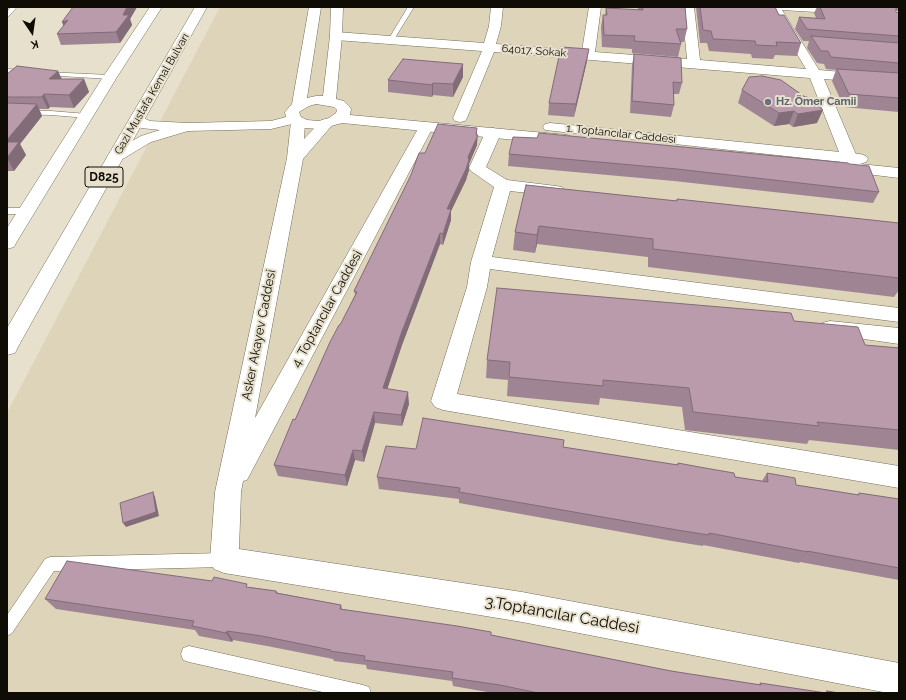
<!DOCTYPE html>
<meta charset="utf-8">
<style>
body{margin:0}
#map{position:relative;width:906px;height:700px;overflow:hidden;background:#e7e0cc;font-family:Raleway,sans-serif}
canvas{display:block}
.frame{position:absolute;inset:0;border:8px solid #0f0c06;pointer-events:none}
.north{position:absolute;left:12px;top:12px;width:40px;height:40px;-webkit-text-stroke:3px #e7e0cc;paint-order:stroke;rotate:167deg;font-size:11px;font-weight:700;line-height:16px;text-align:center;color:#0f0c06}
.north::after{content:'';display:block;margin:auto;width:14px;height:18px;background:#0f0c06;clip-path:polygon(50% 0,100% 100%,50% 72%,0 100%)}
</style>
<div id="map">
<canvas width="906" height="700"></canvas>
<div class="frame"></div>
<div class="north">K</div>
</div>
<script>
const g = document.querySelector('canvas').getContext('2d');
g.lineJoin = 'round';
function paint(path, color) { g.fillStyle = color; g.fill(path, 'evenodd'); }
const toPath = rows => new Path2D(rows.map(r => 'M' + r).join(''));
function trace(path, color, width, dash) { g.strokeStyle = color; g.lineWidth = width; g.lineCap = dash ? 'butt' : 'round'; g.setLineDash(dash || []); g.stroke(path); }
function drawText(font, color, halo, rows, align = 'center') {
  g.font = font + ' Raleway,sans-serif'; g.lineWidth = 4; g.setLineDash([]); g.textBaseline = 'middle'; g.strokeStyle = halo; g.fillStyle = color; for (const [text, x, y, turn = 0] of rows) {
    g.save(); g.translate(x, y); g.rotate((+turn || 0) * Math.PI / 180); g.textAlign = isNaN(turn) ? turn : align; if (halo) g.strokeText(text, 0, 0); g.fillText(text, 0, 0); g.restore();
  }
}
const built = toPath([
 [220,7,899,7,899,693,7,693,7,413]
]);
const service = toPath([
 [11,7,17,7,7,18,7,12,11,7],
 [408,7,414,7,393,41,389,41,388,40,408,7],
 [7,69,26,70,29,72,26,74,7,73,7,69],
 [45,72,110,75,113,77,110,79,43,75,43,73,45,72],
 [7,110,51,111,87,114,91,116,87,118,51,115,7,114,7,110],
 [7,208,27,208,31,211,27,214,7,214,7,208],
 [224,553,229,555,231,560,229,565,224,567,54,571,12,633,7,636,7,615,45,559,50,557,224,553],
 [189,646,363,685,369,687,371,693,327,693,189,662,183,660,181,654,183,648,189,646]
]);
const minor = toPath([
 [491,7,503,7,501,26,496,44,582,51,589,7,601,7,595,52,687,59,682,7,694,7,700,60,806,69,769,7,839,7,899,11,899,17,782,10,819,70,899,77,899,85,824,79,857,157,855,160,849,162,843,160,841,157,810,78,494,52,467,118,465,121,460,122,455,121,453,118,482,51,336,40,332,39,330,36,332,33,336,32,484,43,489,26,491,7],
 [298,118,303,119,305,122,304,139,322,120,327,119,332,120,334,123,303,159,255,418,419,127,421,124,426,123,431,124,433,127,247,480,243,481,241,492,239,549,522,592,899,663,899,693,888,693,522,622,224,573,214,569,210,560,215,492,287,158,291,122,293,119,298,118],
 [493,128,498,130,501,133,486,167,507,180,556,186,562,187,564,191,562,195,556,196,510,191,492,257,899,308,899,322,490,269,487,287,457,394,899,466,899,488,443,410,435,407,431,401,467,287,471,262,494,187,471,171,469,168,485,133,488,130,493,128],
 [830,321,899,328,899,344,822,333,819,328,822,323,830,321]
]);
const tertiary = toPath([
 [309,7,321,7,307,98,316,96,323,96,330,36,331,7,343,7,342,36,336,99,344,101,349,106,351,109,350,115,567,135,572,137,575,140,572,143,567,145,342,123,320,129,304,128,292,124,271,129,188,131,151,142,121,160,115,162,109,160,107,157,109,154,141,136,160,130,141,128,132,122,130,119,132,116,137,115,150,121,187,123,271,121,286,117,285,112,292,104,309,7],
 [316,104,334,107,337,110,336,113,329,118,319,121,307,120,301,117,299,112,309,106,316,104],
 [550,123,860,154,866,156,868,159,866,162,860,164,545,130,543,127,545,124,550,123],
 [840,162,899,168,899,178,834,170,832,167,834,164,840,162]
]);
const trunk = toPath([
 [150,7,162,7,117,77,16,243,14,247,7,249,7,228,103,77,150,7],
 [195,7,207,7,18,347,15,353,7,355,7,328,195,7]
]);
const wall = toPath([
 [73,7,137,7,130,19,132,25,120,43,61,45,57,34,64,26],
 [638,7,685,7,687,29,684,42,680,42,681,44,678,57,632,53,632,49,602,47,601,27,603,15,605,15,606,8,638,10],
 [696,7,775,7,779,15,801,43,797,56,775,55,773,59,752,58,751,54,709,51,707,43,700,43],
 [817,7,899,7,899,10,896,10,896,12,899,13,899,112,844,107,832,81,836,70,826,69,824,64,817,63,807,48,809,41,803,41,795,29,799,17,816,18,814,13],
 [634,54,682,83,679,94,673,94,674,105,671,117,630,113,632,65],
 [587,61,574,117,548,115,549,103],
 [463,64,463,77,453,97,433,95,432,97,388,92,388,80],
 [58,71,62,79,84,79,89,92,74,108,50,107,48,109,39,109,42,116,20,144,26,155,14,171,7,171,7,74],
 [749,77,817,123,793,127,789,124,774,126,738,103,742,90],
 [477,135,478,135,477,145,469,164,469,170,466,180,451,211,451,220,443,245,440,244,402,345,387,389,409,404,402,426,375,423,364,462,355,460,347,486,278,476,274,465,295,420,355,295,354,291,425,153],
 [509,154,849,164,879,192,873,203,674,181,508,166],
 [526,185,676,201,677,199,899,223,899,290,894,297,648,267,648,257,537,244,535,253,513,250,515,232],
 [794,321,865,345,899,348,899,450,809,440,807,444,685,430,682,407,600,398,599,405,507,396,508,380,486,378,487,360],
 [563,447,677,465,678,463,735,477,762,481,767,473,796,485,858,495,859,493,899,499,899,580,800,562,799,563,703,545,703,546,672,541,459,503,459,499,379,489,377,477,416,449],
 [249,587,276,591,278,593,341,605,342,609,491,635,671,671,759,685,760,683,825,693,827,691,839,693,493,693,453,686,452,681,367,669,366,665,334,661,333,659,267,646,233,640,232,642,199,636,195,630,56,609,45,599]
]);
const shadedWall = toPath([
 [127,7,137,7,130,19,132,25,120,43,116,32,123,15],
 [68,20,66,33,62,22],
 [589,49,587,61,574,117,576,104],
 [463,64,463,77,453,97,453,84],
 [58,71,63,83,49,79],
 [84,79,89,92,74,108,69,95],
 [433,83,433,95,432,97,432,85],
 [44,94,50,107,48,109,42,97],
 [37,104,42,116,20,144,26,155,14,171,7,158,7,140],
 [823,110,817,123,793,127,798,114],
 [794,111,789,124,774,126,779,113],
 [477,128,477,145,469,164,469,170,466,180,451,211,451,220,443,245,443,234,447,209,468,157,476,135],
 [539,226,537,244,535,253,537,235],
 [440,233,440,244,402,345,384,399,383,388,401,334],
 [408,392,409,404,402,426,401,415],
 [374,412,375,423,364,462,362,451],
 [353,450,355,460,347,486,345,475],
 [153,492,155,497,159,516,126,527,123,523],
 [227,631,233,640,232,642,226,633]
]);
const building = toPath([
 [73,7,127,7,123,15,129,15,116,32,57,34,68,20,62,22,73,7],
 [642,7,685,7,687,29,676,29,681,44,634,41,635,36,604,35,603,15,607,15,606,8,643,10,642,7],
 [700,7,775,7,779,15,784,15,801,43,776,42,777,46,756,45,755,41,713,39,711,31,703,30,700,7],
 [820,7,896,7,896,12,899,13,899,36,807,29,799,17,825,19,820,7],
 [811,36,899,43,899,63,831,57,828,51,821,51,811,36],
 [561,47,589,49,576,104,549,103,561,47],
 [634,54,681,58,682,83,673,82,674,105,632,101,634,54],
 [403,59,463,64,453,84,433,83,432,85,388,80,403,59],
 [17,66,58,71,49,79,84,79,69,95,44,94,42,97,7,97,7,74,17,66],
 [837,69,899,73,899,98,849,94,837,69],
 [762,76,781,80,805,97,807,97,823,110,798,114,794,111,779,113,742,90,749,77,762,76],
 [7,103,37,104,7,140,7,103],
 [438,124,477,128,476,135,478,135,468,157,469,160,466,169,447,209,451,209,443,234,440,233,401,334,383,388,408,392,401,415,374,412,362,451,353,450,345,475,274,465,293,419,295,420,330,342,339,325,340,325,357,292,354,291,411,175,419,153,425,153,438,124],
 [539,133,848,163,849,164,869,166,879,192,677,169,509,154,513,137,537,138,539,133],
 [7,142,19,142,7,158,7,142],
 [526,185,677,201,677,199,899,223,899,278,653,249,653,239,539,226,537,235,515,232,526,185],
 [497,288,791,313,794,321,858,327,865,345,899,348,899,430,817,422,819,426,693,412,689,388,603,380,603,386,509,377,510,362,487,360,497,288],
 [423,418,564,440,563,447,678,465,678,463,705,468,734,473,735,477,768,482,767,473,795,478,796,485,859,495,859,493,899,499,899,568,807,551,808,552,709,533,709,535,677,530,459,492,460,488,377,477,386,446,416,449,423,418],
 [153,492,156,512,123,523,120,503,153,492],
 [67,561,212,581,214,577,247,584,246,587,276,591,276,593,341,605,340,609,457,626,491,632,491,635,671,671,761,685,760,683,826,693,538,693,500,685,452,678,453,672,364,660,365,656,330,651,331,650,262,636,227,631,226,633,192,626,194,621,45,599,67,561],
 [827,691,839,693,827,693,827,691]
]);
const markers = [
 [768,102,4,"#6b7280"]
];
const farStreetnames = [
 ["64017. Sokak",534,51,4],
 ["Gazi Mustafa Kemal Bulvarı",152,94,-60],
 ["1. Toptancılar Caddesi",621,134,6]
];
const farWorshipnames = [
 ["Hz. Ömer Camii",776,102]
];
const shields = [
 [104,177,38]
];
const shieldNames = [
 ["D825",104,177]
];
const streetNames = [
 ["4. Toptancılar Caddesi",327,309,-61],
 ["Asker Akayev Caddesi",259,335,-79]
];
const nearStreetnames = [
 ["3.Toptancılar Caddesi",562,615,10]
];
paint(built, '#ddd4b9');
trace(service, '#746f5d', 1);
trace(minor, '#746f5d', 1);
trace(tertiary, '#746f5d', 1);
trace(trunk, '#746f5d', 1);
paint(service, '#fff');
paint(minor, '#fff');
paint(tertiary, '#fff');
paint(trunk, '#fff');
paint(wall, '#9f8594');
paint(shadedWall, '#826c78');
paint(building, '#b99bac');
trace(building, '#826c78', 1);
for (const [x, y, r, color] of markers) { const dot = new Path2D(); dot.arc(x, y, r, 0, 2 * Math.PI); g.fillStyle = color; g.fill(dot); trace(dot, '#e7e0cc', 1.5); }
drawText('11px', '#0f0c06', '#e7e0cc', farStreetnames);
drawText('bold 11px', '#5b616d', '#e7e0cc', farWorshipnames, 'left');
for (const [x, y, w] of shields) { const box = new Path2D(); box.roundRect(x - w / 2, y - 10, w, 20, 3); g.fillStyle = '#e7e0cc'; g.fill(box); trace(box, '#0f0c06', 1); }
drawText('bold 12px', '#0f0c06', null, shieldNames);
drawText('13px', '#0f0c06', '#e7e0cc', streetNames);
drawText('16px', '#0f0c06', '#e7e0cc', nearStreetnames);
</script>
